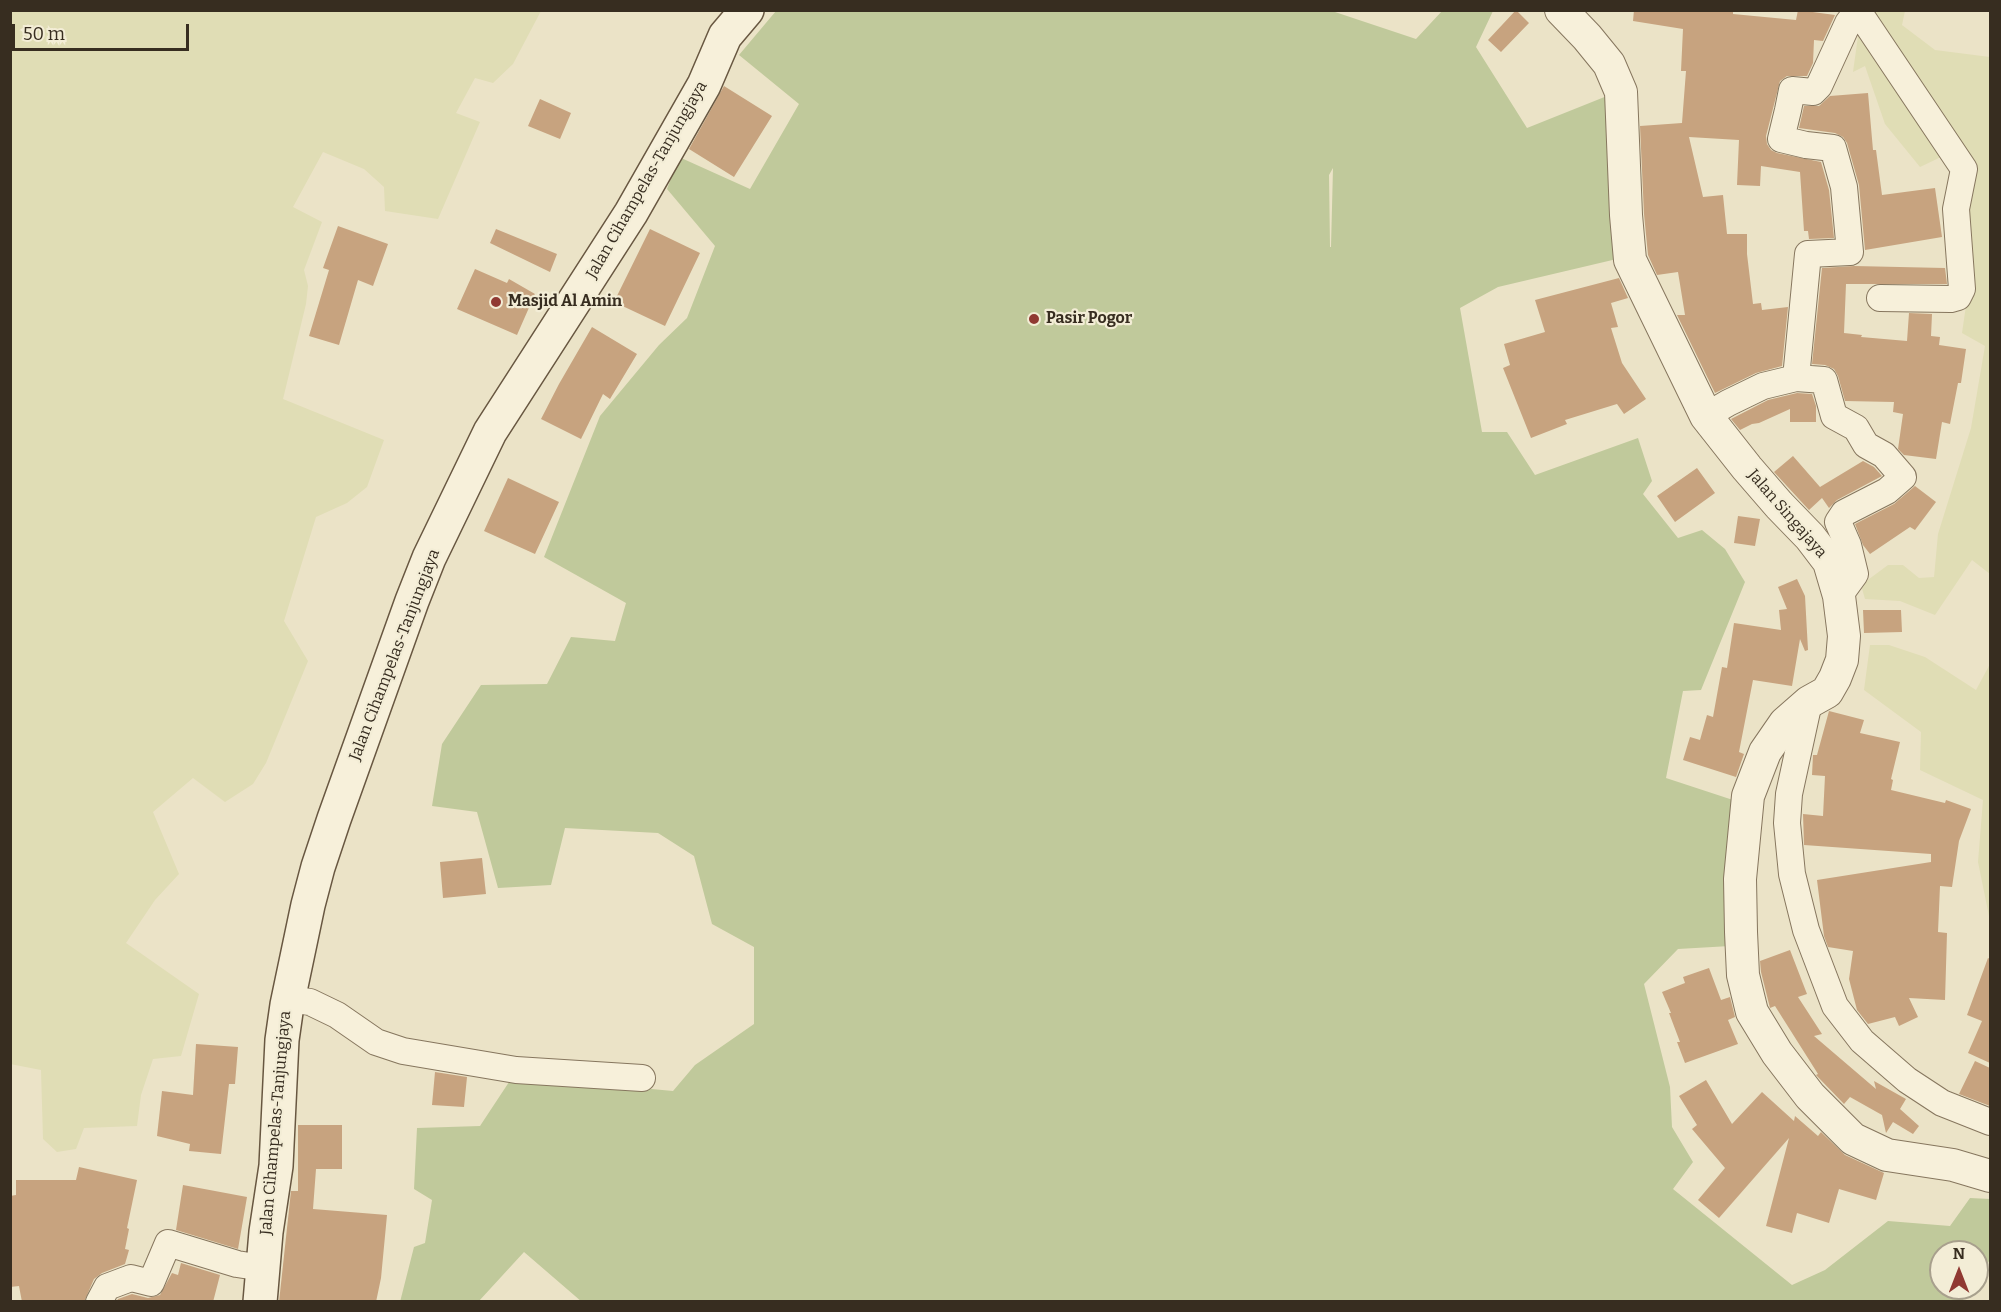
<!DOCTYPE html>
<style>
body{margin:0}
#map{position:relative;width:2001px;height:1312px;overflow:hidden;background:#ebe3c7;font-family:Bitter,serif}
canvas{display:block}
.frame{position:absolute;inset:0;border:12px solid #372d20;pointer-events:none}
.north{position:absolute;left:1929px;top:1240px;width:60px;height:60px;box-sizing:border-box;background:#f3edd6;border:2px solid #a8a08d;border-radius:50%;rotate:0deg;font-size:16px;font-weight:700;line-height:24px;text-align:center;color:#372d20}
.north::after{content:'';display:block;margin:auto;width:21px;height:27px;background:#903932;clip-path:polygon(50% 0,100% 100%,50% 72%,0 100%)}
.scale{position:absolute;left:12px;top:24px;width:177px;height:27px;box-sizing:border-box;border:3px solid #372d20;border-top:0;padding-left:8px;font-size:18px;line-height:21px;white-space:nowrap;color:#372d20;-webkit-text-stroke:4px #f3edd6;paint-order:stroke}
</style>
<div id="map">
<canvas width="2001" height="1312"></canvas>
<div class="frame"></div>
<div class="north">N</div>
<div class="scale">50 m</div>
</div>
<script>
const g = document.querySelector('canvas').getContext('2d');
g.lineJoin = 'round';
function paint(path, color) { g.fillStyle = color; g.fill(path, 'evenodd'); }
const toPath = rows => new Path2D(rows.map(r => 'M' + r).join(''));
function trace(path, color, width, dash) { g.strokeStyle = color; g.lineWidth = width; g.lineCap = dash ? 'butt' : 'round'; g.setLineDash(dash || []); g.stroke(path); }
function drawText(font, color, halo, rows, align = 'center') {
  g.font = font + ' Bitter,serif'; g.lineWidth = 4.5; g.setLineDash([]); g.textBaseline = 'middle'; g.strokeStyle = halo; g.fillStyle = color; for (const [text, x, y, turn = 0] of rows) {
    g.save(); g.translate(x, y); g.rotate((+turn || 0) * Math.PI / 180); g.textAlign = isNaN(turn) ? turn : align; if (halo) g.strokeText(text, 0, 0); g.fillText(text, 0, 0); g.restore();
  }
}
const farmland = toPath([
 [10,11,541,11,513,64,493,83,475,78,456,113,480,122,438,219,385,211,384,187,364,169,323,152,293,207,322,222,304,270,308,286,306,304,283,399,384,440,367,487,347,503,316,517,284,621,308,661,266,763,253,784,225,802,193,778,153,812,179,874,155,900,126,943,199,994,181,1056,153,1059,141,1095,137,1126,84,1128,76,1149,57,1152,43,1139,41,1070,10,1064],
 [1852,11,1905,11,1902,25,1935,50,1990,57,1990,574,1972,560,1935,615,1900,601,1865,599,1861,585,1888,565,1903,565,1919,578,1934,577,1938,534,1971,428,1985,346,1962,333,1970,278,1965,208,1973,189,1941,157,1920,167,1885,124,1865,66,1853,72,1858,36],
 [1870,645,1889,645,1925,657,1976,690,1990,664,1990,921,1978,862,1983,800,1920,770,1921,732,1864,690]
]);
const green = toPath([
 [1329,10,1416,39,1442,11,1493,11,1476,47,1527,128,1612,94,1621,258,1498,287,1460,308,1482,432,1507,432,1535,475,1638,438,1652,481,1643,494,1678,538,1702,530,1725,549,1745,582,1701,690,1683,691,1666,778,1736,801,1730,946,1678,949,1644,984,1670,1087,1672,1127,1693,1162,1673,1189,1792,1285,1825,1270,1888,1221,1950,1226,1970,1198,1990,1199,1990,1259,1981,1277,1977,1283,1977,1252,1941,1252,1941,1288,1973,1288,1962,1301,582,1302,524,1252,479,1301,400,1302,414,1247,425,1243,432,1200,414,1189,417,1128,480,1126,513,1076,673,1091,695,1065,754,1024,754,947,712,924,694,856,658,833,565,828,551,885,498,888,477,812,432,806,442,744,481,685,547,684,571,637,615,641,626,603,544,557,600,416,659,345,687,318,715,246,667,189,679,157,750,189,799,104,739,55,776,11],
 [1333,168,1331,247,1330,247,1329,175]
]);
const building = toPath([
 [1516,10,1529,23,1501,52,1488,40],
 [1634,10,1733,10,1733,14,1796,20,1798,10,1835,15,1823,41,1814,40,1813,63,1807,76,1787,76,1780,81,1766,136,1767,144,1771,150,1777,153,1821,162,1829,190,1834,238,1809,239,1808,231,1804,231,1800,172,1761,166,1760,186,1737,185,1739,140,1689,137,1703,197,1723,195,1727,234,1747,234,1747,254,1753,304,1761,303,1762,310,1788,307,1782,366,1756,373,1715,393,1677,315,1685,315,1678,272,1657,275,1648,255,1644,214,1640,126,1682,123,1686,71,1681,71,1683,29,1633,21],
 [724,86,772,116,734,177,689,149],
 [1868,93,1873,150,1876,150,1882,195,1935,188,1942,237,1865,250,1859,185,1847,143,1843,137,1835,133,1799,128,1804,106,1819,106,1830,96],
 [540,99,571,113,560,139,528,126],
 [338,226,388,244,373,286,358,280,339,345,309,336,329,270,323,268],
 [496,229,557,254,550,272,490,243],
 [650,229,700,253,665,326,614,302],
 [1854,266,1945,268,1947,284,1846,284,1844,333,1862,335,1861,337,1907,341,1909,313,1932,314,1931,336,1940,337,1939,345,1966,349,1961,383,1958,383,1950,424,1942,422,1936,459,1904,455,1898,449,1903,414,1893,412,1894,402,1845,401,1838,376,1834,369,1825,365,1812,364,1822,268],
 [475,269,507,283,509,279,535,294,517,335,457,309],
 [1619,278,1628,298,1611,303,1618,327,1611,328,1622,363,1646,399,1624,414,1617,404,1565,420,1567,424,1531,438,1503,368,1510,365,1504,344,1545,332,1535,300],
 [592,327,637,354,610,399,603,394,581,439,541,419,559,384],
 [1797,393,1812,394,1816,406,1816,422,1790,422,1790,409,1759,423,1752,424,1740,430,1731,419,1768,400],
 [1793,456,1820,487,1863,461,1874,467,1882,476,1837,500,1829,508,1822,498,1809,510,1774,472],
 [1697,468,1715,493,1675,522,1657,496],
 [508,478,559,502,535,554,484,531],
 [1915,486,1936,502,1915,530,1910,527,1870,554,1863,545,1855,524,1894,504],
 [1738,516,1760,519,1755,546,1734,543],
 [1797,579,1805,596,1808,650,1805,651,1800,639,1792,686,1753,680,1739,752,1744,754,1736,777,1683,760,1690,737,1700,740,1707,715,1713,717,1722,667,1727,668,1734,623,1781,630,1779,610,1787,609,1778,587],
 [1863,610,1901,610,1902,632,1864,633],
 [1829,711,1864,720,1860,733,1900,742,1891,779,1893,780,1891,790,1945,803,1946,800,1971,809,1959,841,1952,887,1940,886,1938,932,1947,933,1945,1000,1909,998,1918,1017,1899,1026,1895,1017,1868,1024,1857,1010,1849,979,1853,951,1828,947,1824,936,1817,880,1931,862,1931,854,1804,845,1803,814,1823,816,1825,776,1812,775,1813,755,1817,755],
 [482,858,486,894,443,898,440,862],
 [1790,950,1807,994,1798,997,1822,1034,1814,1036,1876,1089,1874,1081,1906,1099,1900,1109,1919,1126,1913,1134,1893,1122,1886,1133,1882,1115,1850,1097,1844,1104,1816,1075,1818,1074,1775,1006,1770,1008,1761,972,1760,961],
 [1988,958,1990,959,1990,1063,1968,1053,1982,1021,1967,1015],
 [1709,968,1721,1000,1730,997,1735,1017,1728,1020,1738,1044,1685,1063,1677,1042,1680,1042,1669,1013,1671,1013,1662,992,1685,983,1683,977],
 [196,1044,238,1047,235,1084,229,1084,221,1154,189,1151,190,1144,157,1136,162,1091,193,1095],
 [1975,1061,1990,1068,1990,1106,1959,1094],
 [435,1072,467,1077,464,1107,432,1105],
 [1706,1080,1732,1124,1762,1092,1794,1121,1795,1116,1818,1136,1821,1132,1845,1155,1884,1173,1876,1200,1839,1189,1829,1223,1797,1213,1792,1233,1766,1226,1789,1138,1719,1218,1698,1200,1725,1168,1692,1129,1697,1125,1679,1096],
 [298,1125,342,1125,342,1169,316,1169,313,1209,387,1215,381,1278,376,1302,279,1302,291,1191,298,1191],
 [79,1167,137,1180,127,1228,129,1229,125,1249,129,1250,125,1264,102,1273,94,1279,84,1302,22,1302,19,1286,10,1287,10,1196,16,1195,16,1180,76,1180],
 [183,1185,247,1197,238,1249,176,1230],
 [181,1263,220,1275,213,1302,116,1302,118,1299,132,1294,148,1298,160,1295,172,1273,178,1275]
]);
const minor = toPath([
 [1858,11,1964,169,1956,209,1962,289,1958,297,1951,299,1880,298],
 [1706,416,1728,403,1763,386,1796,378],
 [1839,596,1855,574,1848,545,1838,522,1844,513,1887,491,1903,477,1884,455,1866,445,1856,428,1834,416,1824,380,1796,378,1808,254,1850,252,1844,187,1833,148,1806,145,1781,139,1788,110,1792,90,1813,92,1819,86,1848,23,1858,10],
 [1809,702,1789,794,1787,823,1792,874,1806,930,1835,1006,1862,1041,1907,1080,1942,1103,1990,1122],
 [288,999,310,1002,337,1015,376,1042,403,1051,516,1070,642,1078],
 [99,1302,107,1287,131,1278,151,1283,168,1243,237,1264,263,1268]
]);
const tertiary = toPath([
 [1561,10,1587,37,1609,64,1621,92,1626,215,1630,260,1706,416,1747,468,1779,505,1810,537,1829,562,1839,596,1844,636,1842,660,1835,678,1827,692,1809,702,1785,723,1765,752,1748,796,1740,879,1741,932,1743,975,1752,1012,1777,1053,1810,1096,1853,1139,1887,1155,1953,1165,1990,1176]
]);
const secondary = toPath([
 [260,1302,266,1232,276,1166,282,1040,287,1005,308,905,318,867,334,819,412,601,429,558,490,432,631,213,704,85,725,36,747,10]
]);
const markers = [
 [496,302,6,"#903932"],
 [1034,319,6,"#903932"]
];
const streetNames = [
 ["Jalan Cihampelas-Tanjungjaya",647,180,-60],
 ["Jalan Singajaya",1787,514,49],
 ["Jalan Cihampelas-Tanjungjaya",395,655,-69],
 ["Jalan Cihampelas-Tanjungjaya",276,1123,-85]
];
const poiNames = [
 ["Masjid Al Amin",508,302],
 ["Pasir Pogor",1046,319]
];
paint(farmland, '#e0ddb5');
paint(green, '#c0c99b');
paint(building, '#c7a37f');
trace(minor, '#86765e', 28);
trace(tertiary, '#86765e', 34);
trace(secondary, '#685741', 36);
trace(minor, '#f7f0da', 26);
trace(tertiary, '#f7f0da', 32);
trace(secondary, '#f7f0da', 33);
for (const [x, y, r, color] of markers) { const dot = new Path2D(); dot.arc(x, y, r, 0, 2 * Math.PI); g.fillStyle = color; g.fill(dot); trace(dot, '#f3edd6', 2); }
drawText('16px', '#372d20', '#f3edd6', streetNames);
drawText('bold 16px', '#372d20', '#f3edd6', poiNames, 'left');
</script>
